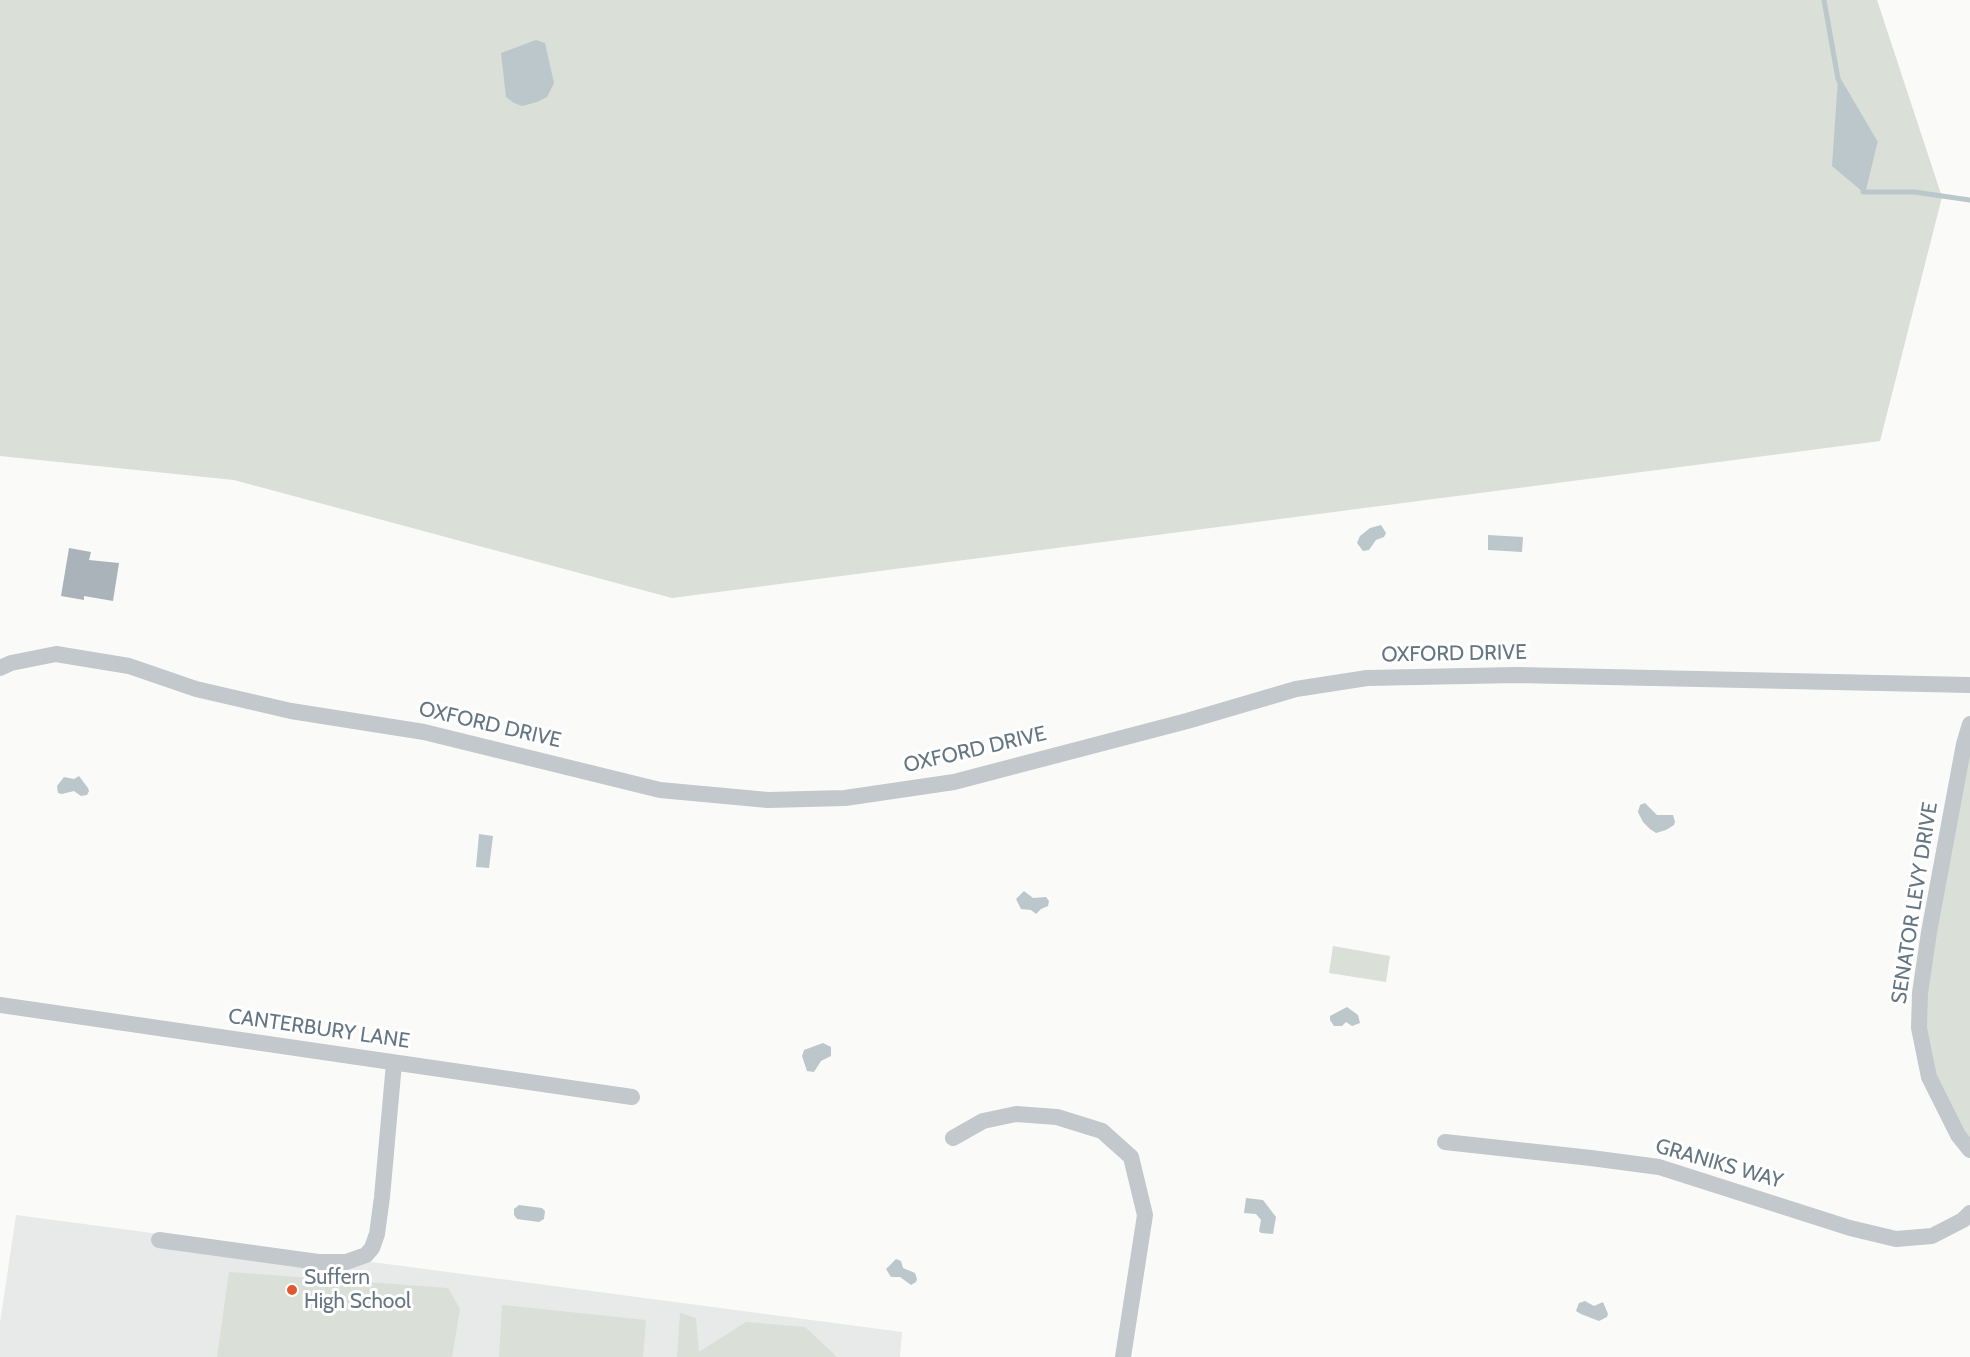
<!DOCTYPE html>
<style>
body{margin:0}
canvas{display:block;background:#fafaf8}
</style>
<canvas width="1970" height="1357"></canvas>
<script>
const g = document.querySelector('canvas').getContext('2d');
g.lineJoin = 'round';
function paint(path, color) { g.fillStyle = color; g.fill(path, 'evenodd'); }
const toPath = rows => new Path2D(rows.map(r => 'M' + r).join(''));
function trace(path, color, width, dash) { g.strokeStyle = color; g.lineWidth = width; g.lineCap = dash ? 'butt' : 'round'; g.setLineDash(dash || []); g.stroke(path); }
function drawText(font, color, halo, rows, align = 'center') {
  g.font = font + ' Cabin,sans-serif'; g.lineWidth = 6; g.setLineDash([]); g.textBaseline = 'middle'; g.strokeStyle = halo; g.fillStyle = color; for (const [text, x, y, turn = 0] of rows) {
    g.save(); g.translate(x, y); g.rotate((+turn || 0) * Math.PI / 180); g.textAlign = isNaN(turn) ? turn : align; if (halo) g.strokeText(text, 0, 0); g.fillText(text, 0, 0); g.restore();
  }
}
const built = toPath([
 [16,1215,902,1332,900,1357,0,1357,0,1323]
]);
const green = toPath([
 [0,0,1877,0,1942,197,1880,441,672,598,234,480,0,456],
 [1970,724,1970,1150,1929,1077,1920,993],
 [1333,946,1390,956,1386,982,1329,973],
 [229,1272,448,1288,460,1309,452,1357,217,1357],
 [502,1305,646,1320,643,1357,499,1357],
 [680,1313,696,1318,699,1352,746,1322,805,1327,837,1357,677,1357]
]);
const water = toPath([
 [536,40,545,43,554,83,547,97,537,102,522,106,514,103,506,97,501,53],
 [1838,79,1875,142,1863,192,1832,166],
 [1381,525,1386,533,1384,537,1376,540,1369,550,1363,551,1357,543,1360,536,1370,528],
 [1488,535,1523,537,1522,552,1488,550],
 [79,776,88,788,89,791,87,795,81,796,74,791,62,794,58,793,57,786,64,777,74,779],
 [1645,803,1657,815,1673,815,1675,822,1674,825,1666,830,1656,833,1650,829,1643,822,1638,812,1640,805],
 [479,834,493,836,489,868,476,867],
 [1024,891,1033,898,1046,897,1049,901,1048,906,1041,909,1036,914,1031,910,1021,909,1016,899],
 [1347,1007,1358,1015,1360,1023,1352,1026,1346,1022,1342,1026,1334,1026,1330,1020,1330,1016],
 [823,1043,831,1047,831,1056,821,1061,814,1072,807,1071,802,1056,804,1050],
 [1246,1198,1263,1200,1276,1217,1273,1234,1261,1233,1259,1231,1261,1220,1256,1214,1244,1213],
 [519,1205,542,1208,545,1211,544,1219,539,1222,517,1219,514,1215,514,1209],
 [896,1259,901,1261,903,1268,915,1273,917,1279,916,1282,911,1285,900,1277,891,1277,886,1269],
 [1585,1301,1594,1306,1603,1302,1608,1314,1607,1317,1599,1321,1581,1314,1576,1311,1579,1303]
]);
const stream = toPath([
 [1824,0,1838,79,1875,142,1863,192,1914,192,1970,200]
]);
const building = toPath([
 [69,548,91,552,89,560,119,563,113,601,84,596,84,600,61,596]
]);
const minor = toPath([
 [0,668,11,663,56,654,129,666,196,689,291,711,424,732,660,790,768,800,845,798,954,782,1187,721,1296,689,1367,678,1517,675,1970,685],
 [1970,724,1964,744,1929,932,1920,993,1919,1028,1929,1077,1958,1135,1970,1150],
 [0,1005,632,1097],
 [953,1138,983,1121,1016,1114,1057,1117,1102,1131,1131,1157,1145,1215,1123,1357],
 [1445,1142,1591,1158,1659,1167,1850,1228,1896,1239,1932,1236,1963,1220,1970,1213],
 [159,1240,318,1262,346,1262,366,1255,372,1248,377,1234,382,1197,394,1063]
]);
const markers = [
 [292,1290,6,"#e4572e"]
];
const streetNames = [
 ["OXFORD DRIVE",1454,654,-1],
 ["OXFORD DRIVE",490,725,13],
 ["OXFORD DRIVE",975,750,-13],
 ["SENATOR LEVY DRIVE",1915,903,-81],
 ["CANTERBURY LANE",319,1029,8],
 ["GRANIKS WAY",1719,1164,16]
];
const poiNames = [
 ["Suffern",304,1278],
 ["High School",304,1302]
];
paint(built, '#e8e9e9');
paint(green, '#dadfd7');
paint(water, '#bbc7cb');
trace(stream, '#bbc7cb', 5);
paint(building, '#aab3b9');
trace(minor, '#c3c8cc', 16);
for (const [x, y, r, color] of markers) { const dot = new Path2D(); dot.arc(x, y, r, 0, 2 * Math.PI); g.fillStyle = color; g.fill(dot); trace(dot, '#fff', 2); }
drawText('21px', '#657683', '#fff', streetNames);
drawText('21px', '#657683', '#fff', poiNames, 'left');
</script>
